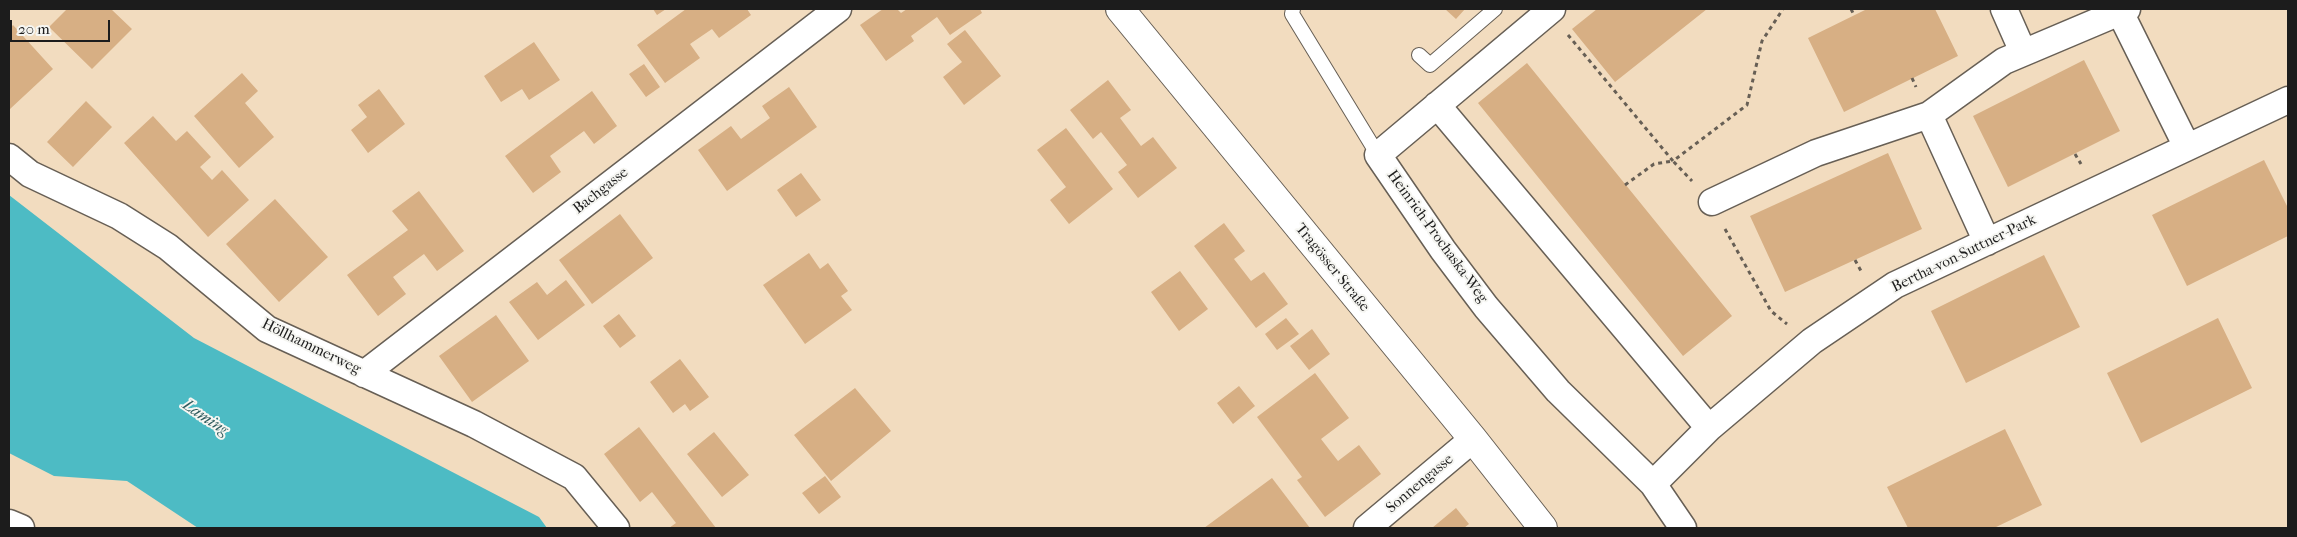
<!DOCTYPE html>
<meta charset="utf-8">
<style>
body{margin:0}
#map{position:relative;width:2297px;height:537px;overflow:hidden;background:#f2dcbf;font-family:"IM FELL French Canon",serif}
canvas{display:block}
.frame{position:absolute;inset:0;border:10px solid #1c1c1c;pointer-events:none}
.scale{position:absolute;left:10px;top:20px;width:100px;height:22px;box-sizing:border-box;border:2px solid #1c1c1c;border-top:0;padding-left:6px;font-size:15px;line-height:18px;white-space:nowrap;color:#1c1c1c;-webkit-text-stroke:4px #f6f6f2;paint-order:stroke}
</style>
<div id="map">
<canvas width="2297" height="537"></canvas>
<div class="frame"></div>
<div class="scale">20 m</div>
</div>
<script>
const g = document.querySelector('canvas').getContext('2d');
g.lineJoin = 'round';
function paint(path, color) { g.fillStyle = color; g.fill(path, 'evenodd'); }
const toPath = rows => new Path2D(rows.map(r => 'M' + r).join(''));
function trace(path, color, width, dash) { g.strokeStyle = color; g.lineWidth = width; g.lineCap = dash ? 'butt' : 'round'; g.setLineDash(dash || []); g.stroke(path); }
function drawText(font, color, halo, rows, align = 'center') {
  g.font = font + ' "IM FELL French Canon",serif'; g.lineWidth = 4; g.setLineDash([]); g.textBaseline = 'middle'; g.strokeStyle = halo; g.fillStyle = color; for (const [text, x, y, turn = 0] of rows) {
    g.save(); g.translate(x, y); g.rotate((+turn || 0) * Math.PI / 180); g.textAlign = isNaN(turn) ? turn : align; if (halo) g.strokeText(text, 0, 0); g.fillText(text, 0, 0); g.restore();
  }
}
const water = toPath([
 [9,195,194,338,539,517,547,528,198,528,127,481,54,476,9,453]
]);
const building = toPath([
 [67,9,111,9,132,29,92,69,49,27],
 [653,9,666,9,657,15],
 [686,9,747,9,751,15,719,38,712,29,690,44,700,58,665,83,637,45],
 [883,9,897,9,901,13,907,9,980,9,982,13,950,35,937,17,911,36,914,41,886,61,860,25],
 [1445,9,1465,9,1456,19],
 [1597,9,1707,9,1615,82,1572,29],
 [1867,9,1935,9,1958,56,1844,112,1808,38],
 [13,25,53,69,10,109,9,29],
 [965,30,1001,76,964,105,943,77,962,62,947,44],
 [534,42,560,80,529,100,522,89,501,102,484,76],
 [2084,60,2120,131,2008,187,1973,116],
 [1527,63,1732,316,1683,356,1478,103],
 [644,64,660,87,646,97,629,74],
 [242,73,258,91,245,103,274,137,239,168,194,116],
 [1108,80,1131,110,1120,118,1141,146,1153,137,1177,168,1138,198,1118,172,1127,165,1101,132,1093,139,1070,110],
 [789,87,817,127,727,191,698,150,731,126,741,139,770,118,762,106],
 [379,89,405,124,368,153,351,130,367,117,358,105],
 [592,91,617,126,594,144,584,131,550,156,561,172,533,193,505,156],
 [86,101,112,127,73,167,47,142],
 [153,116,176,141,187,131,211,157,200,167,212,180,222,170,249,200,208,237,124,143],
 [1066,128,1113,189,1069,224,1050,200,1066,187,1037,150],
 [1888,153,1922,229,1785,292,1750,216],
 [2264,160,2288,208,2288,236,2187,286,2152,215],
 [801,173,821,200,796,217,777,190],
 [419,191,464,251,437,271,424,254,393,277,406,294,378,316,347,275,408,230,392,211],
 [275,199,328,257,279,302,226,244],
 [620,214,653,258,592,304,559,260],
 [1224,223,1245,251,1234,259,1251,281,1264,272,1288,304,1256,328,1194,246],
 [809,253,820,269,828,263,848,291,841,296,852,310,805,344,763,285],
 [2044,255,2080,327,1966,383,1931,311],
 [1180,271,1208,309,1179,331,1151,292],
 [566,280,585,305,538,340,509,302,537,282,547,295],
 [619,314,636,336,620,348,603,326],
 [496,315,529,361,472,402,439,356],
 [1286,318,1299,334,1277,350,1265,334],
 [2218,318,2252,388,2141,443,2107,373],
 [1312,329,1330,354,1309,370,1290,346],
 [680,359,709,397,690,411,685,404,673,413,650,382],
 [1315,373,1349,418,1321,439,1338,461,1359,445,1381,474,1325,517,1297,480,1302,477,1257,417],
 [1239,386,1255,406,1233,424,1217,403],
 [855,388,891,431,831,481,794,435],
 [639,427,687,490,716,528,669,528,676,523,652,492,640,502,604,454],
 [2005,429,2042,505,1994,528,1908,528,1887,487],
 [714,432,749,475,722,497,687,454],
 [825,476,841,497,819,514,802,493],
 [1272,478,1310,528,1204,528],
 [1456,508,1469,524,1464,528,1432,528]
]);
const path = toPath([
 [1851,9,1854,15],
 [1568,35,1673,161,1747,105,1762,41,1783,9],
 [1912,78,1916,87],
 [2075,154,2081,164],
 [1625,185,1654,164,1673,161,1692,181],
 [1725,229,1771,311,1787,324],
 [1855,260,1861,271]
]);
const lane = toPath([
 [1293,9,1292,14,1378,155],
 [1419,55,1430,65,1495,9]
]);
const street = toPath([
 [1552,9,1378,155,1443,250,1486,307,1558,391,1653,484,1683,528],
 [2004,9,2023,52],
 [2120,12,2187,147],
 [1437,105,1709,428],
 [1929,115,1987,242],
 [9,157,30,174,119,216,168,247,267,329,474,424,574,477,616,528],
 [1712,202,1816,153,1929,115,2004,61,2127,9],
 [364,374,838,9],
 [1653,484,1709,428,1812,341,1895,285,2288,100],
 [9,523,21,528],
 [1367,528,1473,439]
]);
const secondary = toPath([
 [1120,9,1473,439,1543,528]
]);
const streetNames = [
 ["Bachgasse",601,191,-38],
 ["Heinrich-Prochaska-Weg",1437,237,54],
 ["Bertha-von-Suttner-Park",1964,254,-26],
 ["Tragösser Straße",1332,268,51],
 ["Höllhammerweg",311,347,26],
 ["Sonnengasse",1420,484,-40]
];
const waterNames = [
 ["Laming",205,418,34]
];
paint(water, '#4dbbc4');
paint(building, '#d7af84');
trace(lane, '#675f55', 16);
trace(street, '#675f55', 29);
trace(secondary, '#675f55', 30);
trace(path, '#675f55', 3, [4, 4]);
trace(lane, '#fff', 14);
trace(street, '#fff', 26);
trace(secondary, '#fff', 28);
drawText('15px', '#1c1c1c', '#f6f6f2', streetNames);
drawText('italic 16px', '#305c5f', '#f6f6f2', waterNames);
</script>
